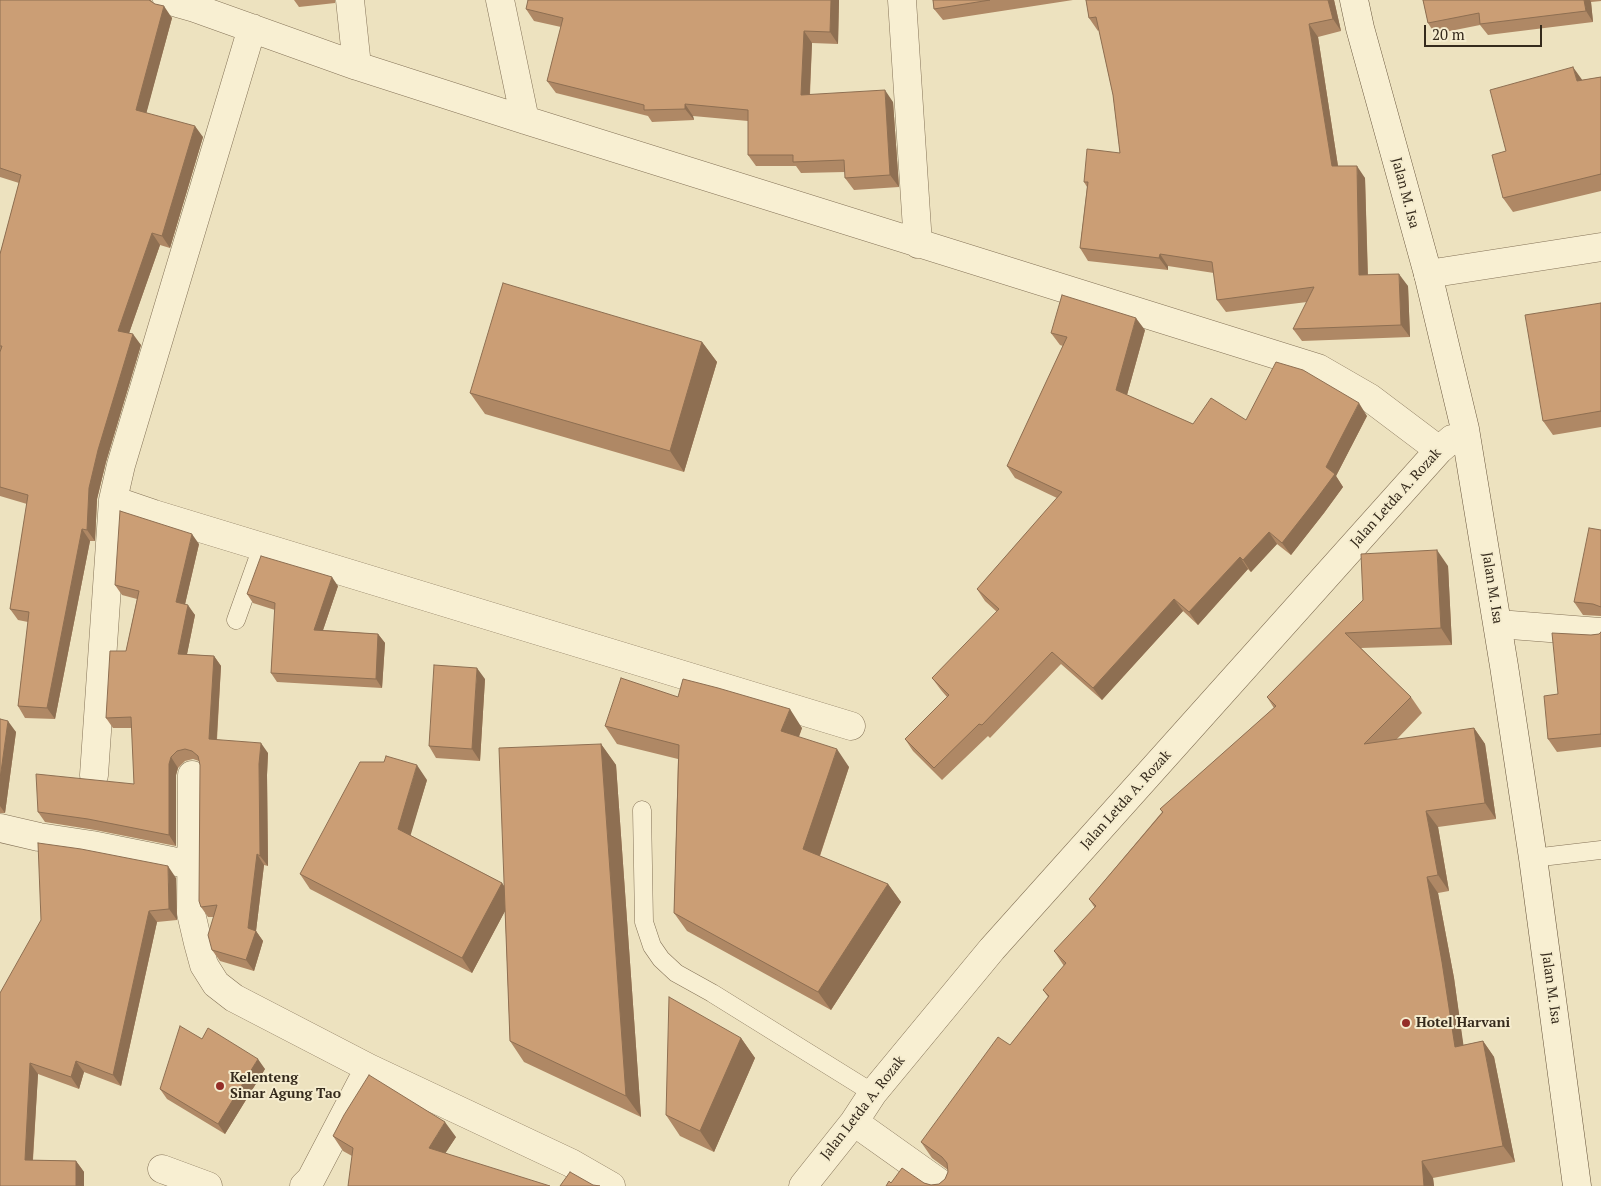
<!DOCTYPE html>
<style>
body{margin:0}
#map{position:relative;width:1601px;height:1186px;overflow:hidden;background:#ede2bf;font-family:"PT Serif",serif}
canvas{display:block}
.scale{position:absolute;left:1424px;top:25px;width:118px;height:22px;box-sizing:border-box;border:2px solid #352a1c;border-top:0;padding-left:6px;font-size:15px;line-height:18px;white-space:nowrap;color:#352a1c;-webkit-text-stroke:4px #f5ecce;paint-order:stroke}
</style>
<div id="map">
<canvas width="1601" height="1186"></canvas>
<div class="scale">20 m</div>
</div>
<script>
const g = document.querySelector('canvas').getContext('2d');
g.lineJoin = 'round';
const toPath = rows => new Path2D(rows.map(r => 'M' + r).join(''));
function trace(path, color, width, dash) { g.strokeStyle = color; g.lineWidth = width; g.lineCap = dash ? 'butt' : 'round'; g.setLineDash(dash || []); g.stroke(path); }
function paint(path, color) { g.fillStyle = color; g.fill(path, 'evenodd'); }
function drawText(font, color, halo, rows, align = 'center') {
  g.font = font + ' "PT Serif",serif'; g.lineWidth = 4; g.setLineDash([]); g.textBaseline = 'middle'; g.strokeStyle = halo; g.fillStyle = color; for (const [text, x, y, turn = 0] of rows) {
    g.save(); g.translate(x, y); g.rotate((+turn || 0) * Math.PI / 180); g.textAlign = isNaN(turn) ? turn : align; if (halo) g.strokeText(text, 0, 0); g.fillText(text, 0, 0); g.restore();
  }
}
const service = toPath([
 [236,620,262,547],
 [642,810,644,922,652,946,661,959,676,973,712,993,873,1093],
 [1533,858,1601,850]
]);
const minor = toPath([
 [167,0,195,8,357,66,525,120,1318,368,1370,398,1439,450],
 [350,0,357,66],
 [500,0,525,120],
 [902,0,918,244],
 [252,28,121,465,113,500,154,514,851,726],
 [1428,274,1601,247],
 [1498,624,1601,632],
 [94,775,113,500],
 [192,775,191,913,198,943,204,965,216,984,234,998,369,1068,571,1163,611,1186],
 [0,828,39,837,92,845,192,865],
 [854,1122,944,1186],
 [162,1169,208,1186],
 [304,1186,311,1179,369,1068],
 [803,1186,854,1122,873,1093,992,949,1439,450,1452,439]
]);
const secondary = toPath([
 [1354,0,1360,28,1428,274,1465,429,1504,666,1533,858,1577,1186]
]);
const wall = toPath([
 [0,0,151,0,152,2,172,18,146,113,203,137,170,248,160,245,129,333,141,345,106,462,97,499,95,541,90,541,55,719,25,718,18,706,28,622,18,620,10,609,27,504,0,496,0,254,19,183,0,177],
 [294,0,335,0,335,3,299,7],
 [839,0,838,44,812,43,810,95,893,102,899,187,854,190,845,178,845,172,801,173,796,166,756,166,748,155,748,121,693,116,694,120,652,122,648,116,556,93,547,81,561,27,534,21,526,9],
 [933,0,1073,0,943,20,934,9],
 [1086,0,1334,0,1341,31,1318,37,1338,166,1365,178,1368,275,1408,286,1410,337,1302,341,1293,329,1307,302,1226,312,1217,300,1214,273,1168,266,1168,270,1088,261,1080,248,1087,187,1084,182,1120,153,1113,95,1099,30,1098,31,1089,18],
 [1423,0,1601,0,1601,1,1591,2,1593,22,1488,35,1480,25,1435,34,1428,23],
 [1601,77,1601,191,1513,212,1503,198,1506,151,1582,80],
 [1601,303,1601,427,1553,435,1543,421],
 [1145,330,1127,395,1193,424,1246,420,1367,416,1336,476,1343,487,1324,513,1291,555,1277,544,1251,572,1248,569,1198,625,1183,611,1102,700,1061,664,990,738,988,736,942,780,913,751,905,739,947,697,941,690,932,678,997,612,985,601,977,589,1057,498,1015,478,1007,466,1063,346,1060,345,1051,333],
 [702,342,717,362,684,472,485,414,470,393],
 [1601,530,1601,616,1583,615,1574,602],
 [199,544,185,604,195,615,187,654,214,656,221,666,217,740,268,753,267,775,268,866,264,865,256,931,263,941,254,971,220,961,212,950,214,917,208,917,201,907,200,765,199,761,193,759,185,761,178,768,176,775,176,846,95,830,45,822,38,812,134,784,132,728,113,728,106,718,126,651,137,599,122,595,115,585],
 [1448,566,1452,645,1361,648,1411,697,1422,713,1396,740,1474,728,1485,744,1496,819,1438,827,1449,891,1438,893,1454,978,1463,1045,1483,1041,1494,1057,1515,1162,1433,1178,1434,1186,886,1186,891,1183,924,1183,931,1185,939,1184,945,1179,948,1172,948,1170,932,1158,921,1142,1010,1045,1048,997,1043,990,1064,966,1054,951,1095,908,1089,899,1162,812,1160,809,1274,708,1267,697,1363,600],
 [338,586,323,630,378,634,385,643,382,688,277,682,271,673,275,610,253,603,247,594],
 [1601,632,1601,747,1557,752,1548,739,1558,694,1591,635,1599,634],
 [485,679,480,761,436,758,429,746],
 [678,697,802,728,799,737,849,767,820,856,888,884,901,902,831,1010,687,931,674,913,678,759,617,744,605,726],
 [0,719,16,732,5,813,0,813],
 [601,744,616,765,641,1117,524,1062,510,1041,505,911,472,973,310,889,300,874,427,780,410,835,502,883,504,886],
 [176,878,177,920,157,922,121,1086,84,1072,79,1089,38,1074,33,1160,76,1161,84,1172,84,1186,0,1186,0,993],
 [741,1038,755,1058,714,1152,680,1136,666,1115],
 [202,1039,265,1069,225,1134,167,1099,160,1089],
 [333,1136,456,1137,445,1153,352,1156,343,1151]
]);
const shadedWall = toPath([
 [831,0,839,0,838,44,830,32],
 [1328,0,1334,0,1341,31,1333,19],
 [1584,0,1590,0,1591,2,1593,22,1586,11],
 [164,6,172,18,144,122,136,110],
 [1309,24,1318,37,1340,179,1332,166],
 [804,31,812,43,809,107,801,95],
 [1573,67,1583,81,1577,81],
 [885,90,893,102,899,187,890,175],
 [685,104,693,116,694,120,685,109],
 [195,126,203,137,170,248,162,236],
 [1357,166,1365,178,1368,287,1359,275],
 [152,233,160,245,126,342,118,331],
 [1160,254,1168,266,1168,270,1159,258],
 [1399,274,1408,286,1410,337,1401,325],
 [1136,318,1145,330,1125,402,1116,390],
 [133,334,141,345,106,462,97,499,95,541,87,530,89,488,98,450],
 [702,342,717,362,684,472,670,451],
 [1359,403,1367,416,1336,476,1343,487,1324,513,1291,555,1282,543,1326,467],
 [82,529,90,541,55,719,47,708],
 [1269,532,1277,544,1251,572,1243,560],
 [192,534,199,544,183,613,176,602],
 [1437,550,1448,566,1452,645,1441,628],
 [1240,557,1248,569,1198,625,1189,612],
 [332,577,338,586,320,639,314,630],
 [1174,599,1183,611,1102,700,1093,688],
 [188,605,195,615,185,664,178,654],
 [378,634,385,643,382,688,376,679],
 [214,656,221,666,216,749,209,739],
 [477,668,485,679,480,761,472,749],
 [790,709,802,728,794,749,781,731],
 [8,721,16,732,5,813,0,806,0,779],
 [1474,728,1485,744,1496,819,1485,803],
 [261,743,268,753,267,775,268,866,260,856,259,764],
 [601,744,616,765,641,1117,626,1096],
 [837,749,849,767,816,867,803,849],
 [171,757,178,768,176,775,176,846,169,835,169,764],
 [417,765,427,780,408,844,398,829],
 [1426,811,1438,827,1449,891,1438,875],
 [257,854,264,865,256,931,263,941,254,971,246,960,248,928],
 [168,866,176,878,177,920,169,909],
 [1427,877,1438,893,1454,978,1466,1063,1455,1047],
 [502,883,512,898,472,973,462,958],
 [888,884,901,902,831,1010,818,992],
 [149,911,157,922,121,1086,113,1075],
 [741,1038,755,1058,714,1152,700,1131],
 [1483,1041,1494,1057,1515,1162,1503,1146],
 [258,1059,265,1069,225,1134,218,1124],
 [76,1061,84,1072,79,1089,71,1077],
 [30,1063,38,1074,32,1171,25,1160],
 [445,1122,456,1137,439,1163,429,1148],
 [76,1161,84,1172,84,1186,76,1186],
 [1422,1161,1433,1178,1434,1186,1424,1186]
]);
const building = toPath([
 [0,0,149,0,155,4,164,6,136,110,195,126,162,236,152,233,118,331,133,334,98,450,89,488,87,530,82,529,47,708,18,706,29,612,10,609,28,495,0,487,0,352,2,346,0,346,0,254,21,175,0,168,0,0],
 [528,0,831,0,830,32,804,31,801,95,885,90,890,175,845,178,844,160,793,162,793,155,748,155,748,110,685,104,685,109,644,110,644,105,547,81,563,18,526,9,528,0],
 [933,0,990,0,934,9,933,0],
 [1086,0,1328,0,1333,19,1309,24,1332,166,1357,166,1359,275,1399,274,1401,325,1293,329,1314,287,1217,300,1212,262,1160,254,1159,258,1080,248,1088,182,1084,182,1087,149,1120,153,1113,95,1096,17,1089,18,1086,0],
 [1423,0,1584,0,1586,11,1480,24,1479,13,1428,23,1423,0],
 [1573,67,1577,81,1601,77,1601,174,1503,198,1492,155,1506,151,1490,90,1573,67],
 [503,283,702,342,670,451,470,393,503,283],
 [1062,295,1136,318,1116,390,1193,424,1211,398,1246,420,1276,362,1303,370,1359,403,1326,467,1335,474,1315,501,1282,543,1269,532,1243,560,1240,557,1189,612,1174,599,1093,688,1052,652,982,725,979,724,934,768,905,739,949,695,932,678,999,609,977,589,1062,492,1007,466,1067,337,1051,333,1062,295],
 [1601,303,1601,411,1543,421,1525,315,1601,303],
 [120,511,192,534,176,602,188,605,178,654,214,656,209,739,261,743,259,764,260,856,257,854,248,928,256,931,246,960,212,950,208,935,217,905,201,907,199,901,200,765,198,756,192,751,185,749,177,751,171,757,169,764,169,835,88,819,38,812,36,774,134,784,131,717,106,718,110,651,126,651,139,591,115,585,120,511],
 [1589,528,1601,530,1601,607,1593,604,1574,602,1589,528],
 [1437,550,1441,628,1345,633,1411,697,1364,744,1474,728,1485,803,1426,811,1438,875,1427,877,1442,962,1455,1047,1483,1041,1503,1146,1422,1161,1424,1186,886,1186,889,1181,891,1183,902,1168,924,1183,931,1185,939,1184,945,1179,948,1172,947,1163,942,1157,921,1142,998,1037,1010,1045,1049,996,1043,990,1066,963,1054,951,1096,906,1089,899,1163,812,1160,809,1276,706,1267,697,1363,600,1361,554,1437,550],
 [261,556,332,577,314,630,378,634,376,679,271,673,275,603,247,594,261,556],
 [1601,632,1601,734,1548,739,1544,696,1558,694,1552,633,1591,635,1599,634,1601,632],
 [434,665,477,668,472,749,429,746,434,665],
 [621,678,678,697,683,679,718,688,790,709,781,731,837,749,803,849,888,884,818,992,674,913,679,745,605,726,621,678],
 [0,719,8,721,0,779,0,719],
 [601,744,626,1096,510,1041,499,748,601,744],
 [386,756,417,765,398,829,502,883,462,958,300,874,360,762,384,762,386,756],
 [38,843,81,849,168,866,169,909,149,911,113,1075,76,1061,71,1077,30,1063,25,1160,76,1161,76,1186,0,1186,0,993,41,920,38,843],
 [669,997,741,1038,700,1131,666,1115,669,997],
 [180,1026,202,1039,208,1028,258,1059,218,1124,160,1089,180,1026],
 [369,1075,445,1122,429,1148,550,1186,348,1186,353,1148,333,1136,344,1115,369,1075],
 [570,1172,593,1185,600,1186,560,1186,570,1172]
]);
const markers = [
 [1406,1023,5,"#942e28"],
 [220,1086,5,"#942e28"]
];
const streetNames = [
 ["Jalan M. Isa",1405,193,75],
 ["Jalan Letda A. Rozak",1396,498,-48],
 ["Jalan M. Isa",1492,588,81],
 ["Jalan Letda A. Rozak",1126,800,-48],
 ["Jalan M. Isa",1551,988,82],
 ["Jalan Letda A. Rozak",863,1108,-52]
];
const poiNames = [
 ["Hotel Harvani",1416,1023],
 ["Kelenteng",230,1078],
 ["Sinar Agung Tao",230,1094]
];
trace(service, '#857358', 19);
trace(minor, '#857358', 29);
trace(secondary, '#67543b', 29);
trace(service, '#f8efd2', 18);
trace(minor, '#f8efd2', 28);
trace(secondary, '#f8efd2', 28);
paint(wall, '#af8865');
paint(shadedWall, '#8e6f52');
paint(building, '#cb9e75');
trace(building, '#8e6f52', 1);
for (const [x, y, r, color] of markers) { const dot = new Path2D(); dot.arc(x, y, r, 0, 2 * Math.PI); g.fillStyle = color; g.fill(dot); trace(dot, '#f5ecce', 2); }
drawText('14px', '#352a1c', '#f5ecce', streetNames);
drawText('bold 14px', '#352a1c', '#f5ecce', poiNames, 'left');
</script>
